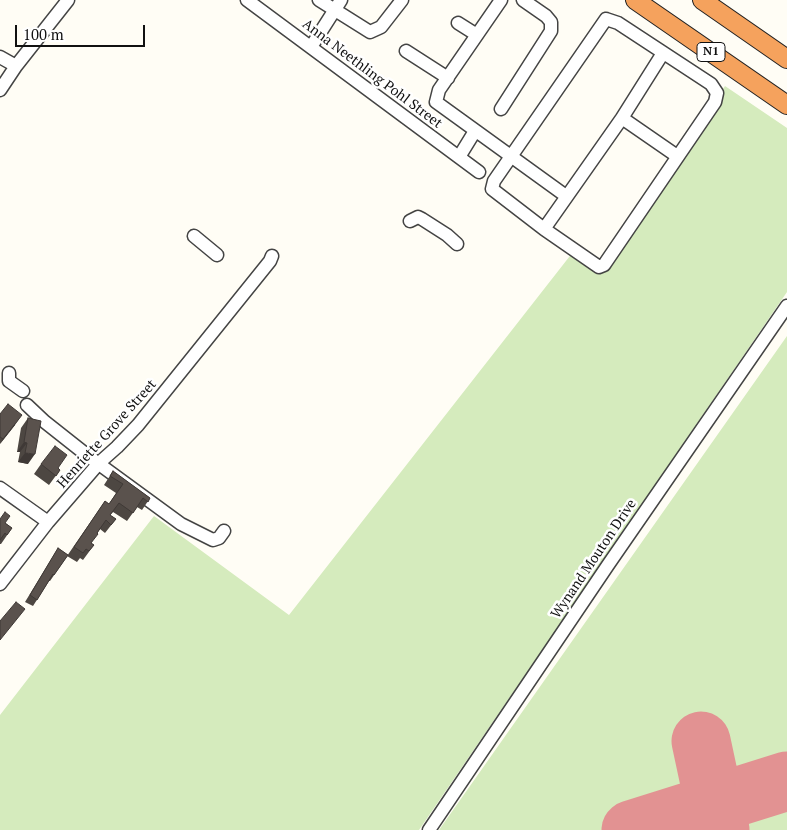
<!DOCTYPE html>
<style>
body{margin:0}
#map{position:relative;width:787px;height:830px;overflow:hidden;background:#fffdf5;font-family:"PT Serif",serif}
canvas{display:block}
.scale{position:absolute;left:15px;top:25px;width:130px;height:22px;box-sizing:border-box;border:2px solid #111;border-top:0;padding-left:6px;font-size:15px;line-height:18px;white-space:nowrap;color:#111;-webkit-text-stroke:4px #fff;paint-order:stroke}
</style>
<div id="map">
<canvas width="787" height="830"></canvas>
<div class="scale">100 m</div>
</div>
<script>
const g = document.querySelector('canvas').getContext('2d');
g.lineJoin = 'round';
function paint(path, color) { g.fillStyle = color; g.fill(path, 'evenodd'); }
const toPath = rows => new Path2D(rows.map(r => 'M' + r).join(''));
function trace(path, color, width, dash) { g.strokeStyle = color; g.lineWidth = width; g.lineCap = dash ? 'butt' : 'round'; g.setLineDash(dash || []); g.stroke(path); }
function drawText(font, color, halo, rows, align = 'center') {
  g.font = font + ' "PT Serif",serif'; g.lineWidth = 5; g.setLineDash([]); g.textBaseline = 'middle'; g.strokeStyle = halo; g.fillStyle = color; for (const [text, x, y, turn = 0] of rows) {
    g.save(); g.translate(x, y); g.rotate((+turn || 0) * Math.PI / 180); g.textAlign = isNaN(turn) ? turn : align; if (halo) g.strokeText(text, 0, 0); g.fillText(text, 0, 0); g.restore();
  }
}
const green = toPath([
 [725,86,787,128,787,292,419,830,0,830,0,715,154,516,289,615,573,252,601,270],
 [787,336,787,830,439,830]
]);
const runway = toPath([
 [701,741,720,830],
 [631,830,787,781]
]);
const minor = toPath([
 [247,0,479,172],
 [319,0,370,32,381,27,402,0],
 [501,0,439,90,436,102,566,196],
 [606,19,618,23,711,84,717,93,715,102,606,262,604,265,599,267,544,229,492,189,494,181,606,19],
 [458,23,477,35],
 [311,47,341,0],
 [406,51,448,78],
 [0,57,16,66],
 [0,90,16,66,68,0],
 [501,109,551,31,551,22,546,16,523,0],
 [622,118,677,156],
 [459,157,475,131],
 [410,221,418,217,422,219,447,235,457,244],
 [544,229,622,118,663,53],
 [194,236,217,255],
 [9,373,9,381,23,391],
 [27,405,45,422,88,456,181,524,213,540,219,538,224,531],
 [0,488,48,522],
 [0,584,48,522,99,463,117,447,138,425,270,261,272,256],
 [429,830,608,565,787,306]
]);
const highway = toPath([
 [635,0,787,105],
 [702,0,787,59]
]);
const wall = toPath([
 [0,414,15,425,0,444],
 [28,418,28,464,18,462,20,452,17,452,21,428],
 [41,464,58,468,60,470,49,485,34,474],
 [113,471,150,498,142,510,137,507,127,521,113,512,110,515,116,519,105,533,100,529,91,543,94,545,83,560,80,558,77,562,67,556,105,501,109,504,116,493,104,485],
 [0,519,12,528,1,544,0,544],
 [58,548,68,555,50,581,49,581,33,606,25,602]
]);
const shadedWall = toPath([
 [22,415,15,425,0,444,3,439],
 [24,442,27,443,20,452,17,452],
 [25,453,35,454,28,464,18,462]
]);
const building = toPath([
 [8,404,22,415,3,439,0,437,0,414,8,404],
 [28,418,41,421,35,454,25,453,27,443,24,442,28,418],
 [55,446,67,455,58,468,60,470,56,476,41,464,55,446],
 [113,471,150,498,148,502,143,498,133,513,119,503,110,515,116,519,111,525,106,520,97,533,98,534,91,543,94,545,89,551,86,549,83,553,74,547,105,501,109,504,123,484,110,476,113,471],
 [5,512,10,516,5,523,12,528,7,535,5,533,0,540,0,519,5,512],
 [58,548,68,555,54,575,53,574,37,600,30,595,58,548],
 [16,602,25,609,0,640,0,621,16,602]
]);
const shields = [
 [711,52,28]
];
const shieldNames = [
 ["N1",711,52]
];
const streetNames = [
 ["Anna Neethling Pohl Street",372,74,37],
 ["Henriette Grove Street",107,434,-48],
 ["Wynand Mouton Drive",594,559,-56]
];
paint(green, '#d5ebbd');
trace(runway, '#e29292', 59);
trace(minor, '#444', 15);
trace(highway, '#222', 20);
trace(minor, '#fff', 12);
trace(highway, '#f5a25d', 18);
paint(wall, '#4d4742');
paint(shadedWall, '#3f3936');
paint(building, '#5a524d');
trace(building, '#3f3936', 1);
for (const [x, y, w] of shields) { const box = new Path2D(); box.roundRect(x - w / 2, y - 9.5, w, 19, 4); g.fillStyle = '#fff'; g.fill(box); trace(box, '#111', 1); }
drawText('bold 12px', '#111', null, shieldNames);
drawText('14px', '#111', '#fff', streetNames);
</script>
